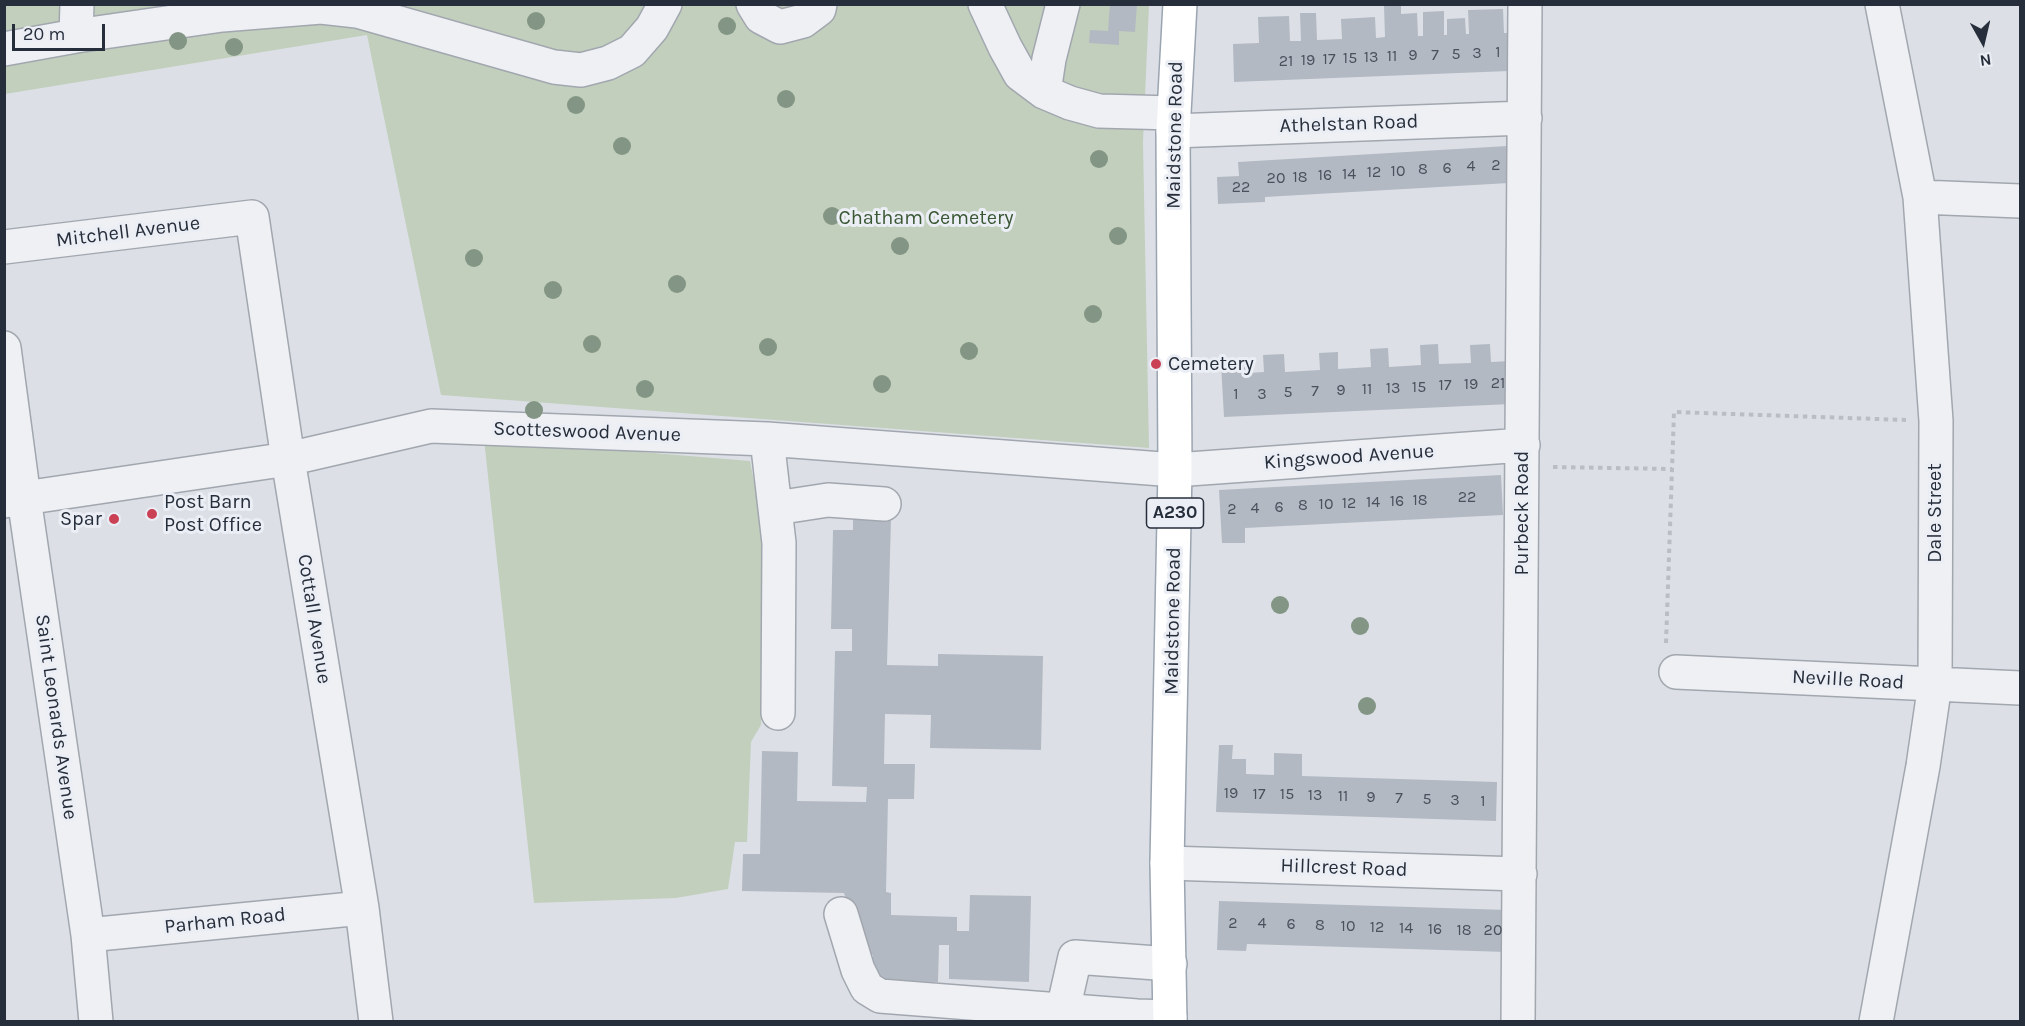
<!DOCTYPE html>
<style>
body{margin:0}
#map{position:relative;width:2025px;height:1026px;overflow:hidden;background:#dce0e6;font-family:Karla,sans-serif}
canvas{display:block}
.frame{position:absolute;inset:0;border:6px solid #262e3b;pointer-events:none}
.north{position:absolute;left:1953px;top:12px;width:60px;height:60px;-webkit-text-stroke:4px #ebeef4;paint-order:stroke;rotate:172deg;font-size:16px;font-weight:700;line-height:24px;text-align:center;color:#262e3b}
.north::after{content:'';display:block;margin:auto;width:21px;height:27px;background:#262e3b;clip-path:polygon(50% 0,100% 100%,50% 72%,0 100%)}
.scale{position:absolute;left:12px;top:24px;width:93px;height:27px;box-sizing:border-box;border:3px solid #262e3b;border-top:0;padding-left:8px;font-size:18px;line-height:21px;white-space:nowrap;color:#262e3b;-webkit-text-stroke:4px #ebeef4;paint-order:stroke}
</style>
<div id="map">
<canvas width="2025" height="1026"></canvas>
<div class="frame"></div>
<div class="north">N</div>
<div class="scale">20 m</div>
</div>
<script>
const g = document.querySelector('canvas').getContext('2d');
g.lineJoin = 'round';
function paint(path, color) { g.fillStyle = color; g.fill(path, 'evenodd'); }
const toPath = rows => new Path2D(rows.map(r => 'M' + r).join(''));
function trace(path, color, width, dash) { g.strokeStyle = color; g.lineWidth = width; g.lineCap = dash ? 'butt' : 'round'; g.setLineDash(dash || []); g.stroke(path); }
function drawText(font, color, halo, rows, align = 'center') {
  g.font = font + ' Karla,sans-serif'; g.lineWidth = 6; g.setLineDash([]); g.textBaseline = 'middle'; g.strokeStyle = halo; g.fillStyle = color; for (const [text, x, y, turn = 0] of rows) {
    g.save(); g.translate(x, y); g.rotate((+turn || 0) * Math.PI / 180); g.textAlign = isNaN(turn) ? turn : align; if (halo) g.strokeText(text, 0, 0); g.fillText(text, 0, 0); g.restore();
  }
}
const green = toPath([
 [5,5,1149,5,1143,142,1149,448,441,395,367,35,5,94],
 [484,439,750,461,760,512,766,554,761,725,751,742,747,842,735,842,728,889,676,898,534,903]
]);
const building = toPath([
 [1110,4,1137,4,1135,32,1119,31,1119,45,1089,43,1090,30,1108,31],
 [1401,5,1401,14,1417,13,1418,36,1423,36,1423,12,1444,11,1444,35,1447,35,1447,19,1465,18,1466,34,1469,34,1468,10,1503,9,1504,33,1508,33,1509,71,1234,82,1233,44,1259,43,1258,17,1289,16,1290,41,1301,41,1300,13,1316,13,1317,40,1342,39,1341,19,1375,17,1376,38,1385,37,1384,6],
 [1507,146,1509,183,1265,197,1265,202,1218,204,1217,177,1239,176,1238,162],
 [1438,344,1439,364,1471,363,1470,345,1490,344,1491,362,1510,361,1511,404,1224,417,1221,364,1248,363,1248,373,1264,372,1263,355,1284,354,1285,372,1320,370,1319,353,1338,352,1338,369,1371,367,1370,349,1388,348,1389,367,1421,365,1420,345],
 [1501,475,1503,515,1245,528,1245,543,1222,543,1219,490],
 [853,518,891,519,887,665,938,666,938,654,1043,656,1041,750,930,748,931,715,885,714,884,764,915,764,914,799,888,799,886,892,891,893,891,915,957,917,957,931,969,931,970,895,1031,896,1029,982,949,979,949,945,939,945,938,982,872,981,873,955,860,954,860,944,844,893,742,891,743,854,760,854,762,751,798,752,797,801,866,802,867,787,832,786,835,651,852,651,852,629,831,629,833,530,853,530],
 [1219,745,1233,745,1232,759,1246,759,1246,774,1274,775,1274,753,1302,754,1302,776,1497,782,1496,821,1216,812],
 [1219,901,1508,910,1507,952,1247,944,1246,951,1217,950]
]);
const path = toPath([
 [1553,467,1672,469],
 [1666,643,1674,412,1906,420]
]);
const minor = toPath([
 [753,4,761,17,780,27,803,21,819,9,820,4],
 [985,4,1005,47,1020,74,1044,92,1070,103,1099,111,1173,113],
 [76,36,77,4],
 [4,49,76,36,222,15,321,7,357,11,554,67,581,70,608,63,632,51,652,28,665,4],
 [1044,92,1049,59,1063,4],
 [1173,131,1525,118],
 [1920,197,2020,201],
 [4,247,252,217,288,459,362,908,376,1022],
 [4,348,24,498,88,935,96,1022],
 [767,439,779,543,778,713],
 [4,501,288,459,431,426,767,439,1175,470,1523,445],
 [776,508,828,500,884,504],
 [1676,672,2020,688],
 [1167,863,1520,874],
 [841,914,858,970,867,988,880,996,1137,1016,1170,1017],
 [88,935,362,908],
 [1063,1010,1075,957,1170,964],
 [1518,1022,1525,4],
 [1876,1022,1923,766,1935,684,1936,421,1920,197,1882,4]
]);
const major = toPath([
 [1170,1022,1167,863,1175,470,1173,131,1180,4]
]);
const trees = [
 [536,21],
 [727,26],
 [178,41],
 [234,47],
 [786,99],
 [576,105],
 [622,146],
 [1099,159],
 [832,216],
 [1118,236],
 [900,246],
 [474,258],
 [677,284],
 [553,290],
 [1093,314],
 [592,344],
 [768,347],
 [969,351],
 [882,384],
 [645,389],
 [534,410],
 [1280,605],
 [1360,626],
 [1367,706]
];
const markers = [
 [1156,364,6,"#ca4156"],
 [152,514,6,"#ca4156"],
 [114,519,6,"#ca4156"]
];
const numberNames = [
 ["1",1498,52],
 ["3",1477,53],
 ["5",1456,54],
 ["9",1413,55],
 ["7",1435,55],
 ["11",1392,56],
 ["13",1371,57],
 ["15",1350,58],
 ["17",1329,59],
 ["19",1308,60],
 ["21",1286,61],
 ["2",1496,165],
 ["4",1471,166],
 ["6",1447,168],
 ["8",1423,169],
 ["10",1398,171],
 ["12",1374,172],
 ["14",1349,174],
 ["16",1325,175],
 ["18",1300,177],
 ["20",1276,178],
 ["22",1241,187],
 ["21",1498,383],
 ["19",1471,384],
 ["17",1445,385],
 ["15",1419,387],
 ["13",1393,388],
 ["11",1367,389],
 ["9",1341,390],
 ["7",1315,391],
 ["5",1288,392],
 ["1",1236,394],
 ["3",1262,394],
 ["22",1467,497],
 ["18",1420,500],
 ["16",1397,501],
 ["14",1373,502],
 ["12",1349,503],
 ["10",1326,504],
 ["8",1303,505],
 ["6",1279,507],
 ["4",1255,508],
 ["2",1232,509],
 ["19",1231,793],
 ["17",1259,794],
 ["15",1287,794],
 ["13",1315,795],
 ["11",1343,796],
 ["9",1371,797],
 ["7",1399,798],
 ["5",1427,799],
 ["3",1455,800],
 ["1",1483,801],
 ["2",1233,923],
 ["4",1262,923],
 ["6",1291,924],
 ["8",1320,925],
 ["10",1348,926],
 ["12",1377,927],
 ["14",1406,928],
 ["16",1435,929],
 ["18",1464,930],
 ["20",1493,930]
];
const shields = [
 [1175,513,57]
];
const shieldNames = [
 ["A230",1175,513]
];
const streetNames = [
 ["Athelstan Road",1349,124,-2],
 ["Maidstone Road",1175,135,-89],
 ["Mitchell Avenue",128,232,-7],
 ["Scotteswood Avenue",587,432,2],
 ["Kingswood Avenue",1349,457,-4],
 ["Purbeck Road",1522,513,-90],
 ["Dale Street",1935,513,-90],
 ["Cottall Avenue",314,619,81],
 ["Maidstone Road",1173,621,-89],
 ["Neville Road",1848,680,3],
 ["Saint Leonards Avenue",56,717,82],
 ["Hillcrest Road",1344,868,2],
 ["Parham Road",225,921,-6]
];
const parkNames = [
 ["Chatham Cemetery",926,218]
];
const poiNames = [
 ["Cemetery",1168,364],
 ["Post Barn",164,502],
 ["Post Office",164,525],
 ["Spar",102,519,"right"]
];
paint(green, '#c2cfbd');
paint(building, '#b3b9c2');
trace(minor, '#a2a7af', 36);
trace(major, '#9ba4b1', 36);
trace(path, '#babec4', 4, [4.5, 4.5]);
trace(minor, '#eef0f4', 33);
trace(major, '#fff', 33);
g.fillStyle = '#839584';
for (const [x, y] of trees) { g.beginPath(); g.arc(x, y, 9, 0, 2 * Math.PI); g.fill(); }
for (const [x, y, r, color] of markers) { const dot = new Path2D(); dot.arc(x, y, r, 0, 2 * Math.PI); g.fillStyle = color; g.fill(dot); trace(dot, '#ebeef4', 2); }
drawText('16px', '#49515d', null, numberNames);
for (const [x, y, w] of shields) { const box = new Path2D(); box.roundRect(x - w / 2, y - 15, w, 30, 4.5); g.fillStyle = '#ebeef4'; g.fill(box); trace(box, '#262e3b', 1.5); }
drawText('bold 18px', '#262e3b', null, shieldNames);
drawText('20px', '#262e3b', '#ebeef4', streetNames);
drawText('20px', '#3a5734', '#ebeef4', parkNames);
drawText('20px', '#262e3b', '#ebeef4', poiNames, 'left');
</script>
